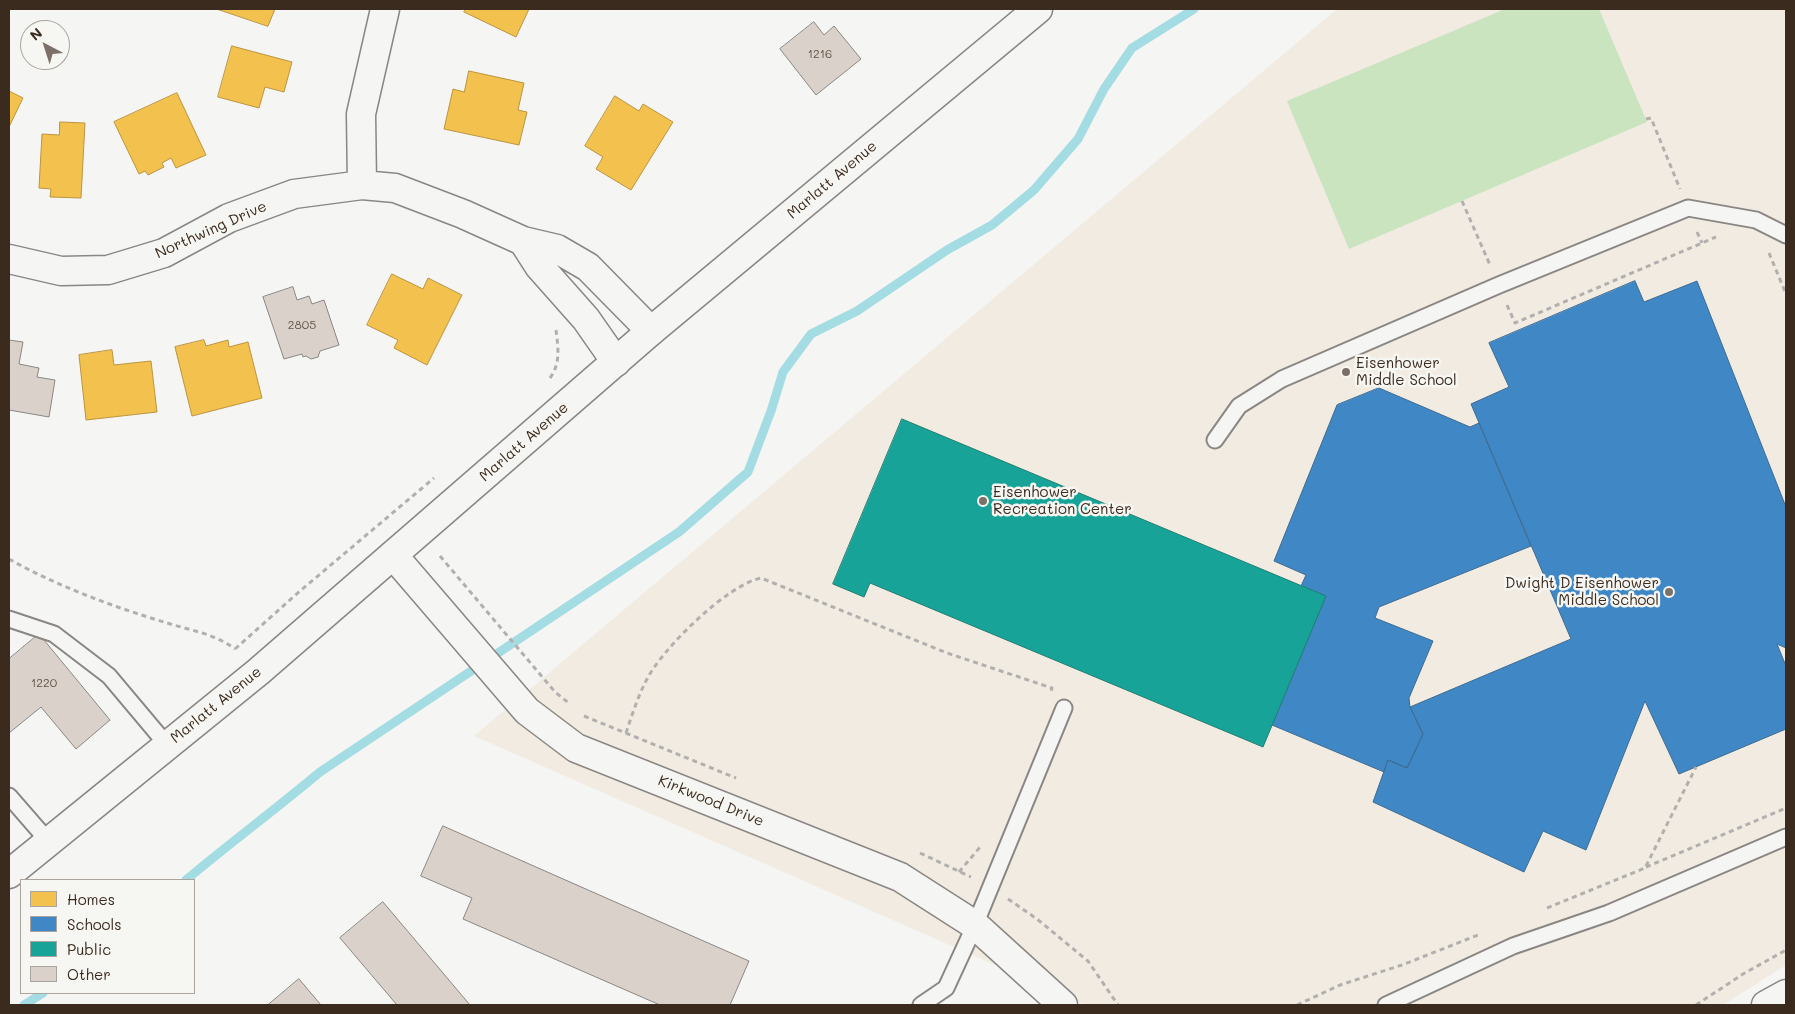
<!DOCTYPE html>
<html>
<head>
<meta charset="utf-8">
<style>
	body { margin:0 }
	#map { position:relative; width:1795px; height:1014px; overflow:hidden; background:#f5f5f3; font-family:Mali,sans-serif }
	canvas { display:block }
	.frame { position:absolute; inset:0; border:10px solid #3b2a1e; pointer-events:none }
	.legend { position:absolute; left:20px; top:879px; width:175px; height:115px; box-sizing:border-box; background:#f6f6f2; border:1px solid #aba49d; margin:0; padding:6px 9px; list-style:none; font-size:15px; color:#3b2a1e }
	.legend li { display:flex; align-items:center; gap:10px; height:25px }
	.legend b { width:25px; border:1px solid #aba49d }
	.north { position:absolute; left:20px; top:20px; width:50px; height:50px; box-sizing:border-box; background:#f6f6f2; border:1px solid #aba49d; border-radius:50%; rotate:320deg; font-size:14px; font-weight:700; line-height:20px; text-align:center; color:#3b2a1e }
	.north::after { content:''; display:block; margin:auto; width:18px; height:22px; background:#7c7169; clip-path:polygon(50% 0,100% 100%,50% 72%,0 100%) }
</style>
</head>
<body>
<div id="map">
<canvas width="1795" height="1014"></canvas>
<div class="frame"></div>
<ul class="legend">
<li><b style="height:14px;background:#f2c14e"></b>Homes</li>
<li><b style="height:14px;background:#3f88c5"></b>Schools</li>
<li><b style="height:14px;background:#17a398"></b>Public</li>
<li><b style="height:14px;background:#dad2ca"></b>Other</li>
</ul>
<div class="north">N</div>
</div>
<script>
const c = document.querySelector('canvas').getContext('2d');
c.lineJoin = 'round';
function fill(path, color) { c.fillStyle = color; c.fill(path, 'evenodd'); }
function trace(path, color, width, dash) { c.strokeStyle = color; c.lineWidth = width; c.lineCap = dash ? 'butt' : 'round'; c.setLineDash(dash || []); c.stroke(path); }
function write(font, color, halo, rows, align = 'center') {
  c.font = font + ' Mali,sans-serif'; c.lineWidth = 5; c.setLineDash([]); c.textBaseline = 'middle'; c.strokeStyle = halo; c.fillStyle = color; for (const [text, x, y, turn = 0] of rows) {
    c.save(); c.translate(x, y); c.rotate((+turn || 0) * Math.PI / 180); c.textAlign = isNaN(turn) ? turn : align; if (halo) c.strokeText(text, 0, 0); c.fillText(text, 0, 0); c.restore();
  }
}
fill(new Path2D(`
	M1337 9H1786V965L1723 1005H1086L474 736Z`), '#f2ebe2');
fill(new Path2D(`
	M1505 9H1599L1647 122 1349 249 1287 101Z`), '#cbe4c0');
const homes = new Path2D(`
	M217 9H275L268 26Z
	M466 9H529L516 37 464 12Z
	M232 46 292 62 284 92 265 87 259 108 218 97Z
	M469 71 524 83 518 110 527 112 519 145 444 129 453 89 464 92Z
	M9 91 23 98 9 127Z
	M177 93 206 155 176 168 171 158 162 163 164 167 148 175 145 171 139 174 114 122Z
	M615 96 639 111 643 104 673 122 631 190 596 169 603 157 585 146Z
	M60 122 85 123 81 198 50 197 51 189 39 188 42 134 59 135Z
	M392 274 423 289 428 278 462 295 427 365 394 348 398 340 367 325Z
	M204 340 206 346 228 340 229 347 248 342 262 398 192 416 175 347Z
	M112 350 114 365 151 361 157 412 86 420 79 355Z`);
fill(homes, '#f2c14e');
trace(homes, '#bb9440', 1);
const schools = new Path2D(`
	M1635 281 1644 302 1697 281 1786 507V648L1777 644 1786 666V729L1679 774 1645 701 1586 850 1543 831 1524 872 1373 802 1388 760 1407 768 1423 734 1410 707 1571 639 1471 404 1509 387 1489 343Z
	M1379 388 1470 427 1479 423 1531 546 1379 607 1375 618 1433 641 1409 698 1410 707 1423 734 1407 768 1388 760 1384 772 1272 725 1326 596 1301 586 1306 575 1274 561 1337 405Z`);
fill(schools, '#3f88c5');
trace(schools, '#3e6c93', 1);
const public = new Path2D(`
	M902 419 1326 596 1263 747 870 583 864 597 833 584Z`);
fill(public, '#17a398');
trace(public, '#227f73', 1);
trace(new Path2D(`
	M186 880C230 843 276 809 320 772L679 532 748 472 771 411 783 372 811 334 857 311 947 250 992 225 1034 190 1078 139 1104 89 1132 48 1194 9
	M24 1005 43 993`), '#a4dce4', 9);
const building = new Path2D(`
	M814 22 824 35 834 26 861 59 816 95 780 49Z
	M293 287 297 300 309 296 312 304 324 300 339 345 320 351 318 357 311 359 306 356 303 357 302 354 284 359 263 297Z
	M9 340 23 342 19 364 39 368 37 377 55 380 49 417 9 410Z
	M39 634 110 720 76 749 41 707 9 733V659Z
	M443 826 749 961 730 1005H660L463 919 472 898 421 876Z
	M383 902 470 1005H397L340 938Z
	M299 979 321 1005H268Z`);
fill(building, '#dad2ca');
trace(building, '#8a8683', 1);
const lane = new Path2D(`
	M1215 440 1239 406 1282 379 1499 285 1688 208 1756 220 1786 235
	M9 619 54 634 109 676 167 745
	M9 796 49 842
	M921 1005 946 988 975 925 1064 708
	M1386 1005 1513 946 1609 913 1786 837`);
const street = new Path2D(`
	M362 185 361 114 385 9
	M523 241 539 266 586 319 616 362
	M9 259 61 271 108 270 164 253 229 218 294 194 362 185 395 188 463 214 523 241 557 249 588 267 651 331
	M393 555 527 711 576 748 900 877 975 925 1063 1005
	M1766 1005 1786 994`);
const secondary = new Path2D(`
	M9 874 258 672 651 331 1038 9`);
trace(lane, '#8a8683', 19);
trace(street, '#8a8683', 31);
trace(secondary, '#8a8683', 31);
trace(new Path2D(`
	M1646 119 1651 118 1680 189
	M1462 201 1490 265
	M1697 232 1702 243
	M1769 253 1786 294
	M1507 305 1515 323 1716 237
	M550 378C561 363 558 347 556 330
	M440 556 555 692 570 704
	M9 559C57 586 111 606 164 622 188 630 214 633 235 649
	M235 649 300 591 434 478
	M584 716 736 778
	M626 733C632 715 638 696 647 679 663 648 727 585 761 578L947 653 1052 688 1051 691
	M920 853 971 877
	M1646 867 1786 808
	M959 872 981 846
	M1008 899 1037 919 1088 961 1118 1005
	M1547 908 1645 868 1696 767
	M1297 1005 1340 985 1402 965 1478 935
	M1696 1005 1743 974 1786 950`), '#b2b0ae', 3, [5, 4]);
trace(lane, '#f5f5f3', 15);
trace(street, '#f5f5f3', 28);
trace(secondary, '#f5f5f3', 28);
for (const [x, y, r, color] of [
	[1346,372,5,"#7c7169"],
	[983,501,5,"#7c7169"],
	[1669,592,5,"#7c7169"]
]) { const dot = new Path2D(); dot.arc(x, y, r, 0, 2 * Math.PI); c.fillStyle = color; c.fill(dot); trace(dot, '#f6f6f2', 2); }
write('12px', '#635449', null, [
	["1216",820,54],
	["2805",302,325],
	["1220",44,683]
]);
write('15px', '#3b2a1e', '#f6f6f2', [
	["Marlatt Avenue",832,180,-40],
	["Northwing Drive",211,230,-24],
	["Marlatt Avenue",524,442,-41],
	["Marlatt Avenue",216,705,-39],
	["Kirkwood Drive",711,801,22]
]);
write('15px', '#3b2a1e', '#f6f6f2', [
	["Eisenhower",1356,363],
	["Middle School",1356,380],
	["Eisenhower",993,492],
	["Recreation Center",993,509],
	["Dwight D Eisenhower",1659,583,"right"],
	["Middle School",1659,600,"right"]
], 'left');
</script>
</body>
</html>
